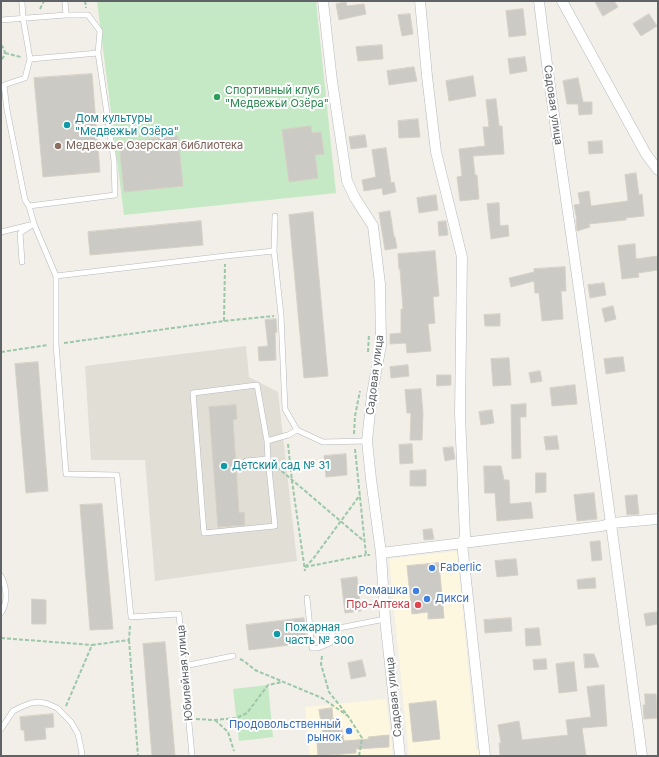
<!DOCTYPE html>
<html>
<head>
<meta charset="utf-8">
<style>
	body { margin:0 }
	#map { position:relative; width:659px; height:757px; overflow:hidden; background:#f1efe8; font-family:Inter,sans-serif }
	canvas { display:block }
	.frame { position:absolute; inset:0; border:2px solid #5f6368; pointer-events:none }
</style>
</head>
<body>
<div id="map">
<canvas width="659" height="757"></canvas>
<div class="frame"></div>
</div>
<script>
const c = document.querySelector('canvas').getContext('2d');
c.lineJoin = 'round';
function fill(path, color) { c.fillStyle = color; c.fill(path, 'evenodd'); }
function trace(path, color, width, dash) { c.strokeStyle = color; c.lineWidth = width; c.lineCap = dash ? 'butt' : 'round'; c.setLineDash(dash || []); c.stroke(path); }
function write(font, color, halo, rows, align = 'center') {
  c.font = font + ' Inter,sans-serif'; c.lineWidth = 4; c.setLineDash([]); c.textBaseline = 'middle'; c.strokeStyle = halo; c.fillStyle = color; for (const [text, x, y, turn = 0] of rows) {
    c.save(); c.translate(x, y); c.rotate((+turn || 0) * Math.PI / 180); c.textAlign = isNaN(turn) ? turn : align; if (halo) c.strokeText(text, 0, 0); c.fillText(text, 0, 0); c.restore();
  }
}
fill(new Path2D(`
	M457 551 476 750H481L482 756H409L389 559Z
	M386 699 393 756H310L305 707Z`), '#fef7e0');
fill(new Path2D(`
	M246 346 249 377 278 392 297 561 155 581 145 460H91L85 366Z`), '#e1ded6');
fill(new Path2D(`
	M97 1H316L336 193 124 215Z
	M268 685 273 737 239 741 233 689Z`), '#c5e8c5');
const building = new Path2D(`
	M595 1H614L618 7 603 16Z
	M346 2 347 6 364 4 366 14 339 20 336 4Z
	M523 9 526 35 509 37 506 11Z
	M410 14 413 34 402 36 398 15Z
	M649 14 657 26 641 36 633 24Z
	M382 45 383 59 358 61 356 47Z
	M525 57 527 71 510 74 508 59Z
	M414 67 417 81 389 85 387 71Z
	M92 74 100 172 43 177 34 78Z
	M473 76 476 96 449 101 446 81Z
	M578 78 583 102H592V114L579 115 578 104H567L563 81Z
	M496 99 499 126H502L504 154 473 156 475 175H477L479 199 460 201 457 177 462 176 459 149 485 146 483 127H489L486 100Z
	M418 119 420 137 399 138 398 121Z
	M311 126 312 133 321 132 324 154 315 155 318 178 289 182 282 130Z
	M365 135 367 147 351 149 349 137Z
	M178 136 183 186 124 192 119 143Z
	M602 141 603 153 589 154 588 142Z
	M386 148 391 183 394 182 396 192 383 195 382 188 364 191 362 180 376 177 372 150Z
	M636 173 639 195 642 194 644 216 626 218V220L589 224 590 227 577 231 576 220H577L574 205 580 204 578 193 589 191 591 206 628 201 625 175Z
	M436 195 438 210 419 213 417 198Z
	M499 203 500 226 508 225 509 236 491 239 487 204Z
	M390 211 394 237H395L397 248 385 250 379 213Z
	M313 212 328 376 304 378 289 215Z
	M201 221 203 245 90 255 88 232Z
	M446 221 448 235 439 236 438 222Z
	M635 244 636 259 658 256V270L638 273 639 277 622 279 618 246Z
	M435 251 439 296 433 297 435 323 428 324 431 351 407 353 406 343 390 344V334L401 333V309H403L400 269H399L398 254Z
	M565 267 566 291H561L563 319 542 321 539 293H535L534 281 511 287 509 278 534 272V269Z
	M604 283 606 295 590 298 588 285Z
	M613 306 616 319 605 322 602 309Z
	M500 314V326H485L484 315Z
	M276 319 277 332 275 333 276 360 259 361 258 347 268 346 265 320Z
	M623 357 625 371 606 374 604 359Z
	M509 358 511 385 493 386 491 359Z
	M38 362 48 491 26 493 15 364Z
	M408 365 409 376 391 378 390 367Z
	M540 371 542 381 531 383 529 373Z
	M437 375H451V385L437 386Z
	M575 385 577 404 552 406 550 388Z
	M421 389 423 413 422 440H410L411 413H407L405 390Z
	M526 404V417H520L521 458 512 459 511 405Z
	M236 405 237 419 233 420 239 513 244 512 245 525 218 527 209 407Z
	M492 410 494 423 481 425 479 412Z
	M557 436 559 449 546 450 544 437Z
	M412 444 413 463 400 464 399 445Z
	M453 447 455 459 445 461 443 448Z
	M346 454 347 475 326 477 324 456Z
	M484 466H501L504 480H509L510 504 531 502 533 518 497 521 495 493H485Z
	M426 470V486H410V471Z
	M536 473H546V492L536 493Z
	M594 493 597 519 577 521 574 495Z
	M637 495 639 514 627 515 625 496Z
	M102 504 113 629 90 630 80 505Z
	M432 529 434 539 424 540 423 530Z
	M600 541 602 560 592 561 590 542Z
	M516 559 518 575 497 577 495 561Z
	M439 563 444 618 428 619V612L412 614 407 566Z
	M357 577 361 611 345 613 341 579Z
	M595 578 596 588 578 589 577 580Z
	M32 599 46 600V624H32Z
	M658 612V624L646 626 644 614Z
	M304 618 307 643 249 650 246 625Z
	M511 618 512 631 485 633 484 620Z
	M539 628 541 645 526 646 525 629Z
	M165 642 175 756H152L143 644Z
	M584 654H594L599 667 585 668Z
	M546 659 547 669 534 670 533 660Z
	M362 660 366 676 351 679 348 663Z
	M574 662 577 691 559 693 556 664Z
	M604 685 607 726 582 728 586 756H500L499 743H501L498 725 519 721 522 740 568 735 566 720 591 717 587 687Z
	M645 694H656L657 718 644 719 643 705H645Z
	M436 701 440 739 413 742 409 704Z
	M332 708 333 719 340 718 344 741 369 739 368 737 389 735V747L356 749V753L318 756 317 743 324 742 319 710Z
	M53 714 54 727 45 728 46 739 25 741 24 730H21L20 717Z`);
fill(building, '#cccac5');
trace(building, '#d6d1c6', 1);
const service = new Path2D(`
	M21 1 22 2 23 18 30 59
	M65 1 66 15
	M1 20 66 15H88L100 31 98 53
	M1 232 34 224 56 276
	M274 251 281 315 285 409 297 430 323 442 367 441
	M22 262 20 233 34 224 29 206 115 195 114 161 98 53 30 59 25 78 4 85 7 110 25 200 29 206
	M267 441 257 385 193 393 204 533 275 526 268 459
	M246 461 268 459 267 441 288 435 297 430
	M1 576C7 587 8 603 1 613
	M307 598 312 648H318L330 643 334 629 385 619
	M184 666 233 656
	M1 729 13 711 21 707 31 703 40 702 48 704 57 708 71 722 78 734 82 753 81 756
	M192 756 179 614 131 617 117 475 66 474 56 344V276L225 256 274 251 275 216`);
const minor = new Path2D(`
	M323 1 332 81 347 181 355 198 373 226 380 284 381 345 372 394 367 441 371 479 381 553 385 619 400 756
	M420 1 427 76 436 152 462 257 460 414 465 537 462 543 485 756
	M539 1C551 102 567 203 581 304 602 455 622 605 642 756
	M562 1 646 154 658 170
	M381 553 602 526 612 523 658 519`);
trace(service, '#b5b8bc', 6);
trace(minor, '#b5b8bc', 11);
trace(new Path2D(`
	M85 1 86 8
	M40 9 44 1
	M1 45C6 50 6 55 1 60
	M5 53 21 57
	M224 321 225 264
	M64 343 224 321 274 316
	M1 352 48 345
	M368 352 369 334
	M354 434 355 416 360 391
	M288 444 292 481 305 571
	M355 449 366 555H370
	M277 467 365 542
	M305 567 313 559 360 495
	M305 567 366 555
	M1 638 92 645
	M129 640 138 756
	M322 656 321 664 329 692 348 716 362 738 359 756
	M240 659 244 661 255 670 322 698 348 716
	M66 706 92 645 129 640 130 626
	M196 719 214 720 236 718 247 713 268 685 282 682
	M215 720 228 732 234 751`), '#9cc7a9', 2, [4, 2]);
trace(service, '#fff', 5);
trace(minor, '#fff', 10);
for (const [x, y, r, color] of [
	[217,97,4,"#2e9e5b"],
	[67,125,4,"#0f9aa8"],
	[58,146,4,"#8d6e63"],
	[224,466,4,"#0f9aa8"],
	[432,568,4,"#3f7fe0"],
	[416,591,4,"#3f7fe0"],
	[427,599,4,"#3f7fe0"],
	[418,605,4,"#e0444e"],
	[277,634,4,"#0f9aa8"],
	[349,731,4,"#3f7fe0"]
]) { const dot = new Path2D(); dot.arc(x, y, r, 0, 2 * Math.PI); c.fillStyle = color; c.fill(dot); trace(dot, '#fff', 1.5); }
write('11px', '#27864d', '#fff', [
	["Спортивный клуб",225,91],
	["\"Медвежьи Озёра\"",225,104]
], 'left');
write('11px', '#5f6368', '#fff', [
	["Садовая улица",553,105,82],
	["Садовая улица",375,375,-83],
	["Юбилейная улица",185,673,-95],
	["Садовая улица",394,697,-96]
]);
write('11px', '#0d838f', '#fff', [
	["Дом культуры",75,119],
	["\"Медвежьи Озёра\"",75,132],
	["Детский сад № 31",232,466],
	["Пожарная",285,628],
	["часть № 300",285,641]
], 'left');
write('11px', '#785e54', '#fff', [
	["Медвежье Озерская библиотека",66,146]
], 'left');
write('11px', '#366cbe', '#fff', [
	["Faberlic",440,568],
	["Ромашка",408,591,"right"],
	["Дикси",435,599],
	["Продовольственный",341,725,"right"],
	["рынок",341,738,"right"]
], 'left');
write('11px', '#be3a42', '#fff', [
	["Про-Аптека",410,605]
], 'right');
</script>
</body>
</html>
